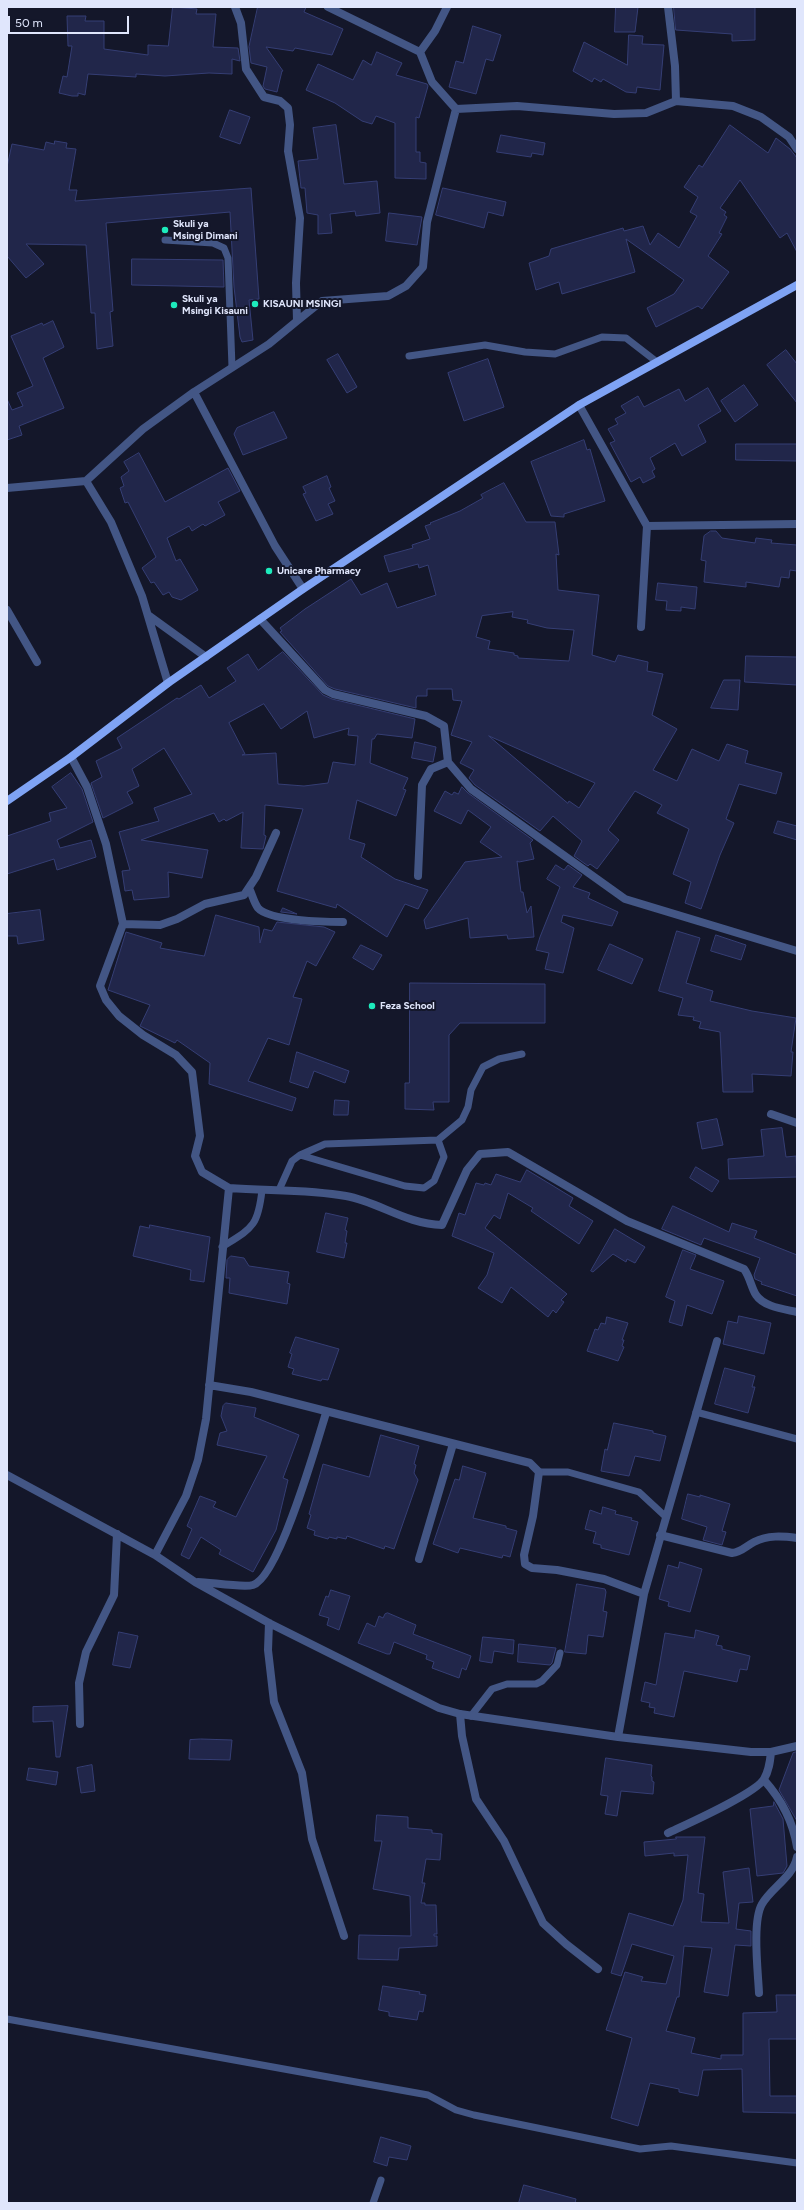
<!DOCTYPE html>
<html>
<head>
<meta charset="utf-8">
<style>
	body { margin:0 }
	#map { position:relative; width:804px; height:2210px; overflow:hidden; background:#14172a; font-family:Figtree,sans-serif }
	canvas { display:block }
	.frame { position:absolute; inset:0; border:8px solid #e0e6fc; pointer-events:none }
	.scale { position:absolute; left:8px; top:16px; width:121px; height:18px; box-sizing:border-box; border:2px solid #e0e6fc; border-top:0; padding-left:5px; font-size:12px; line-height:14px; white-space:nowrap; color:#e0e6fc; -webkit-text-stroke:3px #14172a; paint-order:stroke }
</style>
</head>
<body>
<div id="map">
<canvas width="804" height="2210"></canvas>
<div class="frame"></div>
<div class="scale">50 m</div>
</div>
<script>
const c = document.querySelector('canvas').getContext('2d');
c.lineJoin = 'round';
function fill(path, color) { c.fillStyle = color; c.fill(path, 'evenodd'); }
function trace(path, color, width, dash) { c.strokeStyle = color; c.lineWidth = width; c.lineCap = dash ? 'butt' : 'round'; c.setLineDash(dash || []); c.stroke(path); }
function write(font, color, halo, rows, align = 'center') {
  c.font = font + ' Figtree,sans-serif'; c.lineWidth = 4; c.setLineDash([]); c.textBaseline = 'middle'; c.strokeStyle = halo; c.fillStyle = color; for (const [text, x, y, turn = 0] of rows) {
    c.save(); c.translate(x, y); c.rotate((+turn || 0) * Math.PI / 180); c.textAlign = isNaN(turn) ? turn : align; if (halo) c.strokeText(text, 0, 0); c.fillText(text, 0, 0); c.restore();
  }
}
const building = new Path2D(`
	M173 7 197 9 196 14H216L213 47 238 48 240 61 232 59V74L209 73 165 76 136 74V77L88 74 85 95 78 93V96H72L59 93 63 76 67 77 72 46H68L67 16H86L85 21H104V49L148 55V45L168 46Z
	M258 7H306L304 12 343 29 332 55 295 48 293 51 266 47 283 71H282L277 92 265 89 263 86 267 67 251 63 249 47Z
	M616 7H638L635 32H615Z
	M674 7H755V40L732 41V34L676 30Z
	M473 26 501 35 493 61 486 59 476 94 449 87 456 61 463 63Z
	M629 35 643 36 642 44 664 45 660 90 637 87 636 93 626 92 603 79 601 82 594 78 592 82 573 71 584 42 627 65Z
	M377 52 402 63 396 75 427 84 428 86 419 118 416 117V152H420V162L426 163V179L395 178V123L376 116 372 124 362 121 335 103 306 90 318 64 353 80 363 60 371 65Z
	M230 110 250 117 240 144 220 137Z
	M336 125 344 184 377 181 380 213 356 216 355 211 330 214 332 233 318 234V215L307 213 305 188H301L298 161 318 159 313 128Z
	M730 125 768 153 776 138 790 149 797 158V252L787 233 780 238 740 180 720 208 726 212 724 215 727 217 719 233 722 234 708 256 729 272 702 309 698 306 656 327 647 308 674 294 684 280 626 239 635 272 562 294 559 282 536 290 529 263 549 256 551 249 623 228 624 231 643 226 650 245 658 233 679 248 697 216 690 212 698 197 684 187 699 165 702 167Z
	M501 135 545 143 543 155 532 153 531 157 497 152Z
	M55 141 67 143 66 148 76 149 69 190H77L75 201 251 188 259 299 249 300 253 340 242 342 240 337 234 287 230 212 106 223 113 311 110 312 113 346 97 349 95 313H91L86 245 26 244 44 264 26 278 7 256V167L12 144 44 150 46 142 54 144Z
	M443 188 506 202 503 216 488 212 484 228 436 215Z
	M389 213 422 217 417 245 386 241Z
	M132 259 223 260 224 287 132 285Z
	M53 321 64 347 43 358 64 408 19 426 22 435 7 440V399L12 410 23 406 17 393 33 386 11 336 42 323 43 325Z
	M786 350 797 364V403L767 365Z
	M338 354 357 387 347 393 327 360Z
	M488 359 504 407 464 421 448 373Z
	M744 385 758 405 735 422 721 401Z
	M708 388 721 411 698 425 706 442 682 456 675 443 650 458 655 469 652 471 655 477 643 483 640 477 631 482 610 443 615 441 608 429 618 424 615 419 626 413 621 406 638 396 644 407 679 389 685 401Z
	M274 412 287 438 243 455 234 434 237 428Z
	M584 440 587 450 590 449 605 501 564 514V517L551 516 531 462Z
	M736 444H797V461L736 460Z
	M139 453 165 502 228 468 240 491 218 502 225 515 205 526 203 524 192 531 189 526 167 538 176 561 180 559 198 590 181 600 172 597 169 592 163 595 154 582 151 583 142 568 156 557 128 502 125 503 120 488 124 486 121 477 129 471 124 462Z
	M327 476 331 487 329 488 335 501 328 504 333 514 316 521 303 494 306 493 303 487Z
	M504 483 526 522H555L559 555 556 554 558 590 599 595 592 655 615 662 618 655 648 662 647 671 663 674 652 715 677 729 653 770 677 781 692 749 719 761 727 744 748 751 745 763 782 773 776 794 739 784 726 819 734 823 720 855 701 909 685 903 691 882 673 874 689 829 657 813 662 805 635 791 608 830 619 840 597 869 590 864 588 866 574 856 582 841 553 816 540 831 475 785 469 778 474 770 460 763 472 742 451 735 462 701 453 700 452 689H427V696H417L416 699V708L335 689 328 686 280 632 282 631 280 628 305 609 351 579 361 595 387 583 397 608 436 595 428 565 419 568 418 564 389 572 384 556 413 548 412 545 430 539 425 526 431 524 430 523 460 511 483 498 481 495ZM513 612 512 617 528 620 527 623 547 628 574 630 569 661 518 658V656L514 655V653L488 649 490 641 476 637 482 616ZM489 736 595 783 579 808 569 801 568 803Z
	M711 531H716L722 538 755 543 756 538 772 540 771 543 797 545V571L790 570 789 578 781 577 779 587 746 582V587L704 582 706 561 701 560 704 536Z
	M658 583 697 587 695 609 681 607V611L666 610 667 601 656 600Z
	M283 652 323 695 332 699 415 719 412 738 377 734 374 739H372L370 763 408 778 403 789 406 790 396 816 357 800 349 839 365 844 361 857 395 879 428 890 418 909 405 904 387 937 337 904 336 908 277 891 303 809 265 805 264 835 266 836 263 849 241 848 243 812 226 821 224 819 219 822 214 813 141 840 208 850 202 878 168 872 169 897 134 900 132 890 125 891 122 871 130 870 119 832 159 821 154 808 192 794 164 748 132 769 139 786 127 792 133 803 103 818 91 783 102 777 96 761 122 748 117 738 177 698 179 699 201 685 209 698 236 681 227 668 248 654 258 670ZM264 704 281 729 307 711 314 738 349 728 348 735 358 736 355 765 333 762 328 783 304 786 278 784 276 753 242 755 245 754 229 723Z
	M746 656 797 657V685L745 682Z
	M724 680H740L738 710 711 708Z
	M415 742 436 747 433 762 412 758Z
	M71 773 82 789 93 822 57 840 60 848 91 840 96 857 57 870 54 859 7 874V836L51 821 49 813 67 808 52 787Z
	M462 787 468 793 533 840 530 843 534 859 519 862 517 861 521 892H523L527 913 531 906 534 937 508 939 507 935 470 938 468 918 426 929 424 920 465 862 502 857 480 842 491 827 468 810 461 824 434 811 445 791 452 795 454 792 458 794Z
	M778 821 797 826V840L774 833Z
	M556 865 564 870 568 865 582 875 573 887 590 893 588 898 618 912 612 926 563 915 561 922 574 928 563 973 545 969 549 953 536 950 540 937 560 887 547 879Z
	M283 908 297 914 281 912Z
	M40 910 44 940 18 944 17 936H7V914Z
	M216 915 259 927 260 943 264 929 272 931 277 922 324 927 335 932 316 966 307 961 293 997 302 999 289 1045 268 1038 248 1081 296 1098 292 1111 209 1084 210 1063 177 1040 175 1043 140 1026 150 1005 108 990 126 932 162 943 160 948 204 956Z
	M677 931 700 938 686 983 713 991 710 1001 752 1011 796 1018 791 1052H793L791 1076 752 1074 753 1092H723L720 1032 699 1028 701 1022 693 1020 694 1017 678 1015 683 998 659 991Z
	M716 935 746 945 741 960 711 951Z
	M610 944 643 959 632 984 598 970Z
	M361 945 382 955 373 970 353 958Z
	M410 983 545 984V1023H460L449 1035V1102H433L434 1110 405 1109V1083H409Z
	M297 1052 349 1071 345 1083 314 1071 308 1088 290 1082Z
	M335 1100 349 1101 348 1115H334Z
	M717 1119 723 1145 702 1149 697 1123Z
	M782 1128 786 1157 796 1156 797 1177 729 1179 728 1159 764 1156 761 1130Z
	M696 1167 719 1181 712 1192 690 1178Z
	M527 1170 573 1198 569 1206 593 1221 579 1244 531 1211 533 1208 508 1193 500 1219 494 1215 485 1228 567 1294 561 1300 564 1302 556 1313 553 1310 548 1317 511 1287 502 1303 478 1288 487 1275 494 1253 452 1236 459 1213 465 1215 476 1183 484 1185 485 1183 491 1185 496 1174 520 1182Z
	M673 1206 729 1232 732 1223 757 1231 754 1238 797 1255V1296L761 1284 762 1282 755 1279 754 1275 760 1258 704 1238 701 1245 662 1229Z
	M326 1213 348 1218 345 1230 347 1231 345 1243H347L344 1258 317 1252Z
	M150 1225 210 1237 204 1282 190 1280 191 1270 133 1256 140 1226 149 1228Z
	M615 1229 645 1247 635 1263 627 1259 626 1262 613 1254 593 1272 591 1271Z
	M683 1250 696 1255 690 1269 724 1281 712 1314 687 1305 682 1326 669 1322 675 1301 666 1297Z
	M231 1256 244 1258 249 1266 289 1272 287 1283 290 1284 287 1304 229 1293 230 1278H226L227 1260Z
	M739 1316 771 1323 764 1354 723 1344 728 1321 737 1323Z
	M607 1317 628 1323 622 1340H624L622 1346 624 1347 618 1361 587 1351 595 1329 598 1330 601 1323 605 1324Z
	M296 1337 339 1349 328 1380 322 1379 321 1381 292 1374 294 1369 288 1367 292 1354 290 1353Z
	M725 1368 755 1376 752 1387H755L748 1413 715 1404Z
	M226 1403 256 1408 254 1417 299 1435 283 1478 288 1480 276 1530 253 1572 219 1554 221 1550 201 1537 189 1559 181 1555 192 1529 187 1526 200 1496 216 1502 213 1507 236 1517 267 1456 217 1445 220 1433 227 1431 221 1416 223 1406Z
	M614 1423 653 1431V1433L666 1436 660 1461 635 1456 629 1476 601 1471 605 1449 607 1450Z
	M381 1435 419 1446 414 1464 416 1465 414 1473 418 1480 394 1549 385 1546 384 1549 347 1536 346 1539 337 1537V1539L329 1537 328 1539 314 1535 315 1531 307 1528 311 1515 309 1514 323 1464 369 1477Z
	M463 1466 486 1473 473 1518 506 1526V1528L517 1531 510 1557 503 1555 502 1558 460 1548 458 1553 433 1544 455 1479 459 1480Z
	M688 1494 700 1497V1495L730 1504 722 1531 726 1532 722 1545 703 1540 707 1527 682 1519Z
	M603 1507 616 1511 615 1514 632 1518 631 1520 638 1522 629 1555 601 1548V1545L593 1543 596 1532 585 1529 590 1510 601 1514Z
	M680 1562 702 1569 690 1612 668 1606 669 1602 659 1599 668 1565 678 1568Z
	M577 1584 605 1589 606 1592 603 1611 607 1612 603 1637 588 1635 586 1654 565 1652Z
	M331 1590 350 1596 339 1630 327 1625 329 1618 319 1615 326 1596 328 1597Z
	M388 1613 416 1625 413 1634 471 1656 466 1670 462 1668 459 1678 432 1668 434 1662 426 1659 427 1655 394 1642 390 1654H387L358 1643 367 1623 375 1627 379 1616 383 1618 385 1614Z
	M696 1630 719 1636 716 1645 722 1646V1649L750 1656 747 1670 740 1669 737 1682 684 1671 674 1717 654 1713 655 1708 649 1707 650 1703 641 1701 645 1682 656 1685 665 1633 694 1638Z
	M119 1632 138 1636 130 1668 113 1665Z
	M483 1637 514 1640 513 1654 494 1651 492 1663 480 1661Z
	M519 1644 556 1648 552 1663 550 1665 518 1662Z
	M68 1706 60 1757H56L53 1721 33 1722V1707Z
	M201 1739 232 1740 230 1760 189 1759 190 1740Z
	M797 1752V1821L779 1790 793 1753Z
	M606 1758 652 1765 651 1776 652 1777V1781L654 1782 653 1794 621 1791 617 1816 605 1814 608 1796 601 1795Z
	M92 1765 95 1791 81 1793 77 1768Z
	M29 1768 58 1772 56 1785 27 1780Z
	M774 1802 783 1819 787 1866 783 1873 757 1876 750 1809 773 1806Z
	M377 1815 408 1817V1828L432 1830V1833L442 1834 440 1860 426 1859 422 1883H425L421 1903H425V1905H436L437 1934H434V1936H437V1946L399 1948 398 1960 358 1959 359 1935 411 1936 410 1896 373 1889 382 1841H375Z
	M676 1837H705L698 1893 704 1894 701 1922 729 1923 723 1872 749 1868 753 1902 739 1903 736 1929 751 1931V1946L735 1945 728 1996 704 1992 712 1948 684 1946 679 1997H677L666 2031 695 2038 691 2053 721 2059V2055H743V2013L777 2012 776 1995H797V2039H769L770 2096H797V2113L743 2112 742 2069 703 2070 698 2096 679 2092V2089L650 2083 638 2126 611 2118 632 2038 606 2030 625 1972 643 1977 641 1981 666 1984 674 1956 632 1944 621 1976 611 1973 629 1913 673 1926 683 1900 688 1855 674 1856V1853L645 1856 644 1842 676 1839Z
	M383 1986 420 1992 419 1994 426 1995 423 2012 419 2011 417 2020 389 2016V2012L379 2010Z
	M381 2137 411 2146 407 2160 389 2157 387 2166 374 2162Z
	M524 2185 576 2199 575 2203H519Z`);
fill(building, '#21264a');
trace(building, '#353e74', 1);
trace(new Path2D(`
	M165 240 213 243 224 248 228 258 232 367
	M409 356 485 345 525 352 555 354 602 337 626 338 657 362
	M300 1155 405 1186 424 1188 434 1181 444 1157 438 1140
	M279 1190 292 1161 300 1155 325 1144 438 1140 462 1120 468 1107 471 1090 483 1067 499 1059 522 1054
	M222 1247C252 1228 258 1227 262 1190
	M696 1412 797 1439
	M539 1472H568L639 1492 666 1517
	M471 1716 492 1689 507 1684H536L542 1681 557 1665 560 1653
	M7 2019 428 2095 456 2110 474 2115 640 2149 671 2146 797 2163
	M373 2203 381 2180`), '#435685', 7);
trace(new Path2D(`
	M235 7 241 23 246 69 264 97 280 101 288 108 290 125 288 151 300 218 296 283 297 321 269 344 194 392 275 546 303 589
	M328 7 420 52 432 82 456 109
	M668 7 675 66 676 101
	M420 52 435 31 447 7
	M456 109 517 106 614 114 646 113 676 101 733 106 761 117 789 137 797 149
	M297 321 322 301 388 296 406 286 423 267 427 222 456 109
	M579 405 647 526 797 524
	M86 481 143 429 194 392
	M7 488 86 481 111 522 142 596 168 683
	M7 610 37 662
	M148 615 206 657
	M260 619 325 690 333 694 426 716 444 726 448 762 471 789 625 899 797 951
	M641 627 647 526
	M71 757 87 787 106 844 123 924 100 986 106 1000 119 1016 143 1035 176 1055 192 1072 200 1136 195 1156 202 1172 229 1188
	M418 876 422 785 431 769 448 762
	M249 888C252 894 254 903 258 908 269 921 326 922 343 922
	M123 924 160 925 177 919 205 904 244 895 256 877 276 833
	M771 1114 797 1123
	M209 1385 251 1392 530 1463 539 1472 533 1516 524 1555 525 1564 532 1568 557 1570 604 1579 644 1594
	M7 1475 155 1555 195 1582 269 1623 439 1708 460 1714 618 1737 751 1752H771L797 1746
	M660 1535 732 1553C742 1552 746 1546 754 1542 768 1535 782 1536 797 1538
	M155 1555 186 1496 198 1460 206 1419 229 1188C267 1191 308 1189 346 1196 379 1202 406 1224 442 1225L467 1170 480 1154 508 1152 627 1221 744 1269C750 1277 751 1287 756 1295 764 1307 784 1309 797 1312
	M419 1559 453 1444
	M198 1582C209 1582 243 1588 253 1585 279 1577 317 1442 326 1413
	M269 1623 268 1650 274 1702 302 1773 312 1839 344 1936
	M460 1714 462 1736 476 1799 504 1841 543 1923 566 1944 598 1969
	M80 1724 79 1683 86 1652 114 1595 117 1534
	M618 1737 644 1594 717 1341
	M764 1780C781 1799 793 1821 797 1847
	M668 1833C687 1824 755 1794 764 1779 769 1771 770 1762 771 1752
	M759 1993C758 1972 752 1921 762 1904 772 1887 793 1877 797 1857`), '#435685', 8);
trace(new Path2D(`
	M7 801 71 757 168 683 303 589 579 405 797 285`), '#7fa3f4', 8);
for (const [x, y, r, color] of [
	[165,230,4,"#1debbc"],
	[255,304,4,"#1debbc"],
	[174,305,4,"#1debbc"],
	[269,571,4,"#1debbc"],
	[372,1006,4,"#1debbc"]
]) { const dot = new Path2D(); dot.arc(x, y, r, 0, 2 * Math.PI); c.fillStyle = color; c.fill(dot); trace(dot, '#14172a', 1.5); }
write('bold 10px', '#e0e6fc', '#14172a', [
	["Skuli ya",173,224],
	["Msingi Dimani",173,236],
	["Skuli ya",182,299],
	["Msingi Kisauni",182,311],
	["KISAUNI MSINGI",263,304],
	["Unicare Pharmacy",277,571],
	["Feza School",380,1006]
], 'left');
</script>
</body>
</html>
